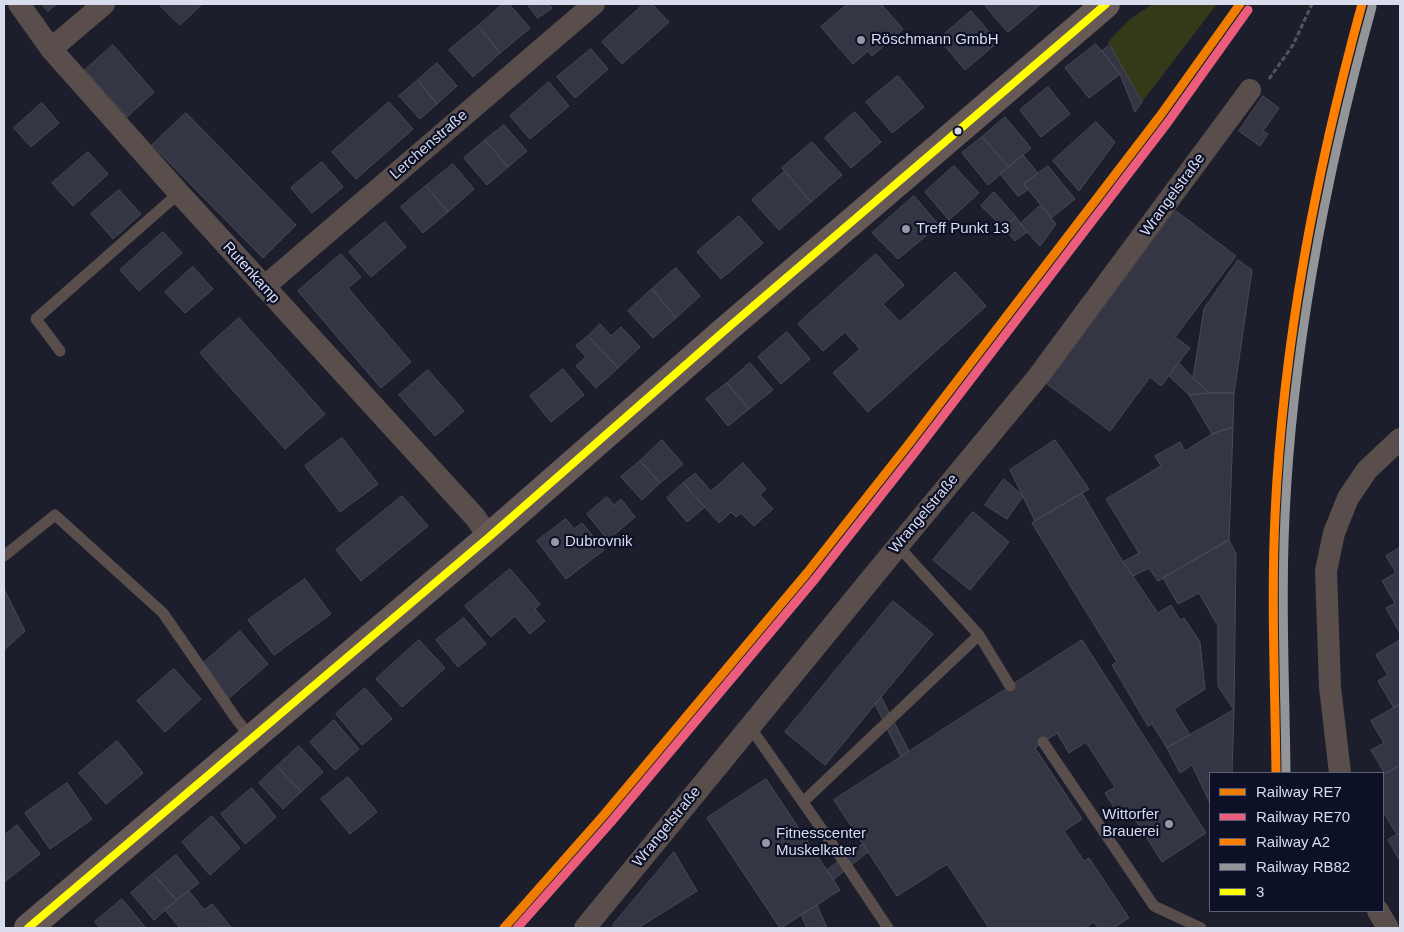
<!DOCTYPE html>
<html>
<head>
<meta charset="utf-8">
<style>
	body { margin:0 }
	#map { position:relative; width:1404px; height:932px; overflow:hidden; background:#1c1e2b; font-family:Helvetica,sans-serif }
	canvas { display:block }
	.frame { position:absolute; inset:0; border:5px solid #d8dcec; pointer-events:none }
	.legend { position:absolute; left:1209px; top:772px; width:175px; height:140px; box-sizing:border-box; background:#0d1127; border:1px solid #5e6276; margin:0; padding:6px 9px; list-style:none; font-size:15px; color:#d8dcec }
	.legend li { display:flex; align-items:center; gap:10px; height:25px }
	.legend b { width:25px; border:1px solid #5e6276 }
</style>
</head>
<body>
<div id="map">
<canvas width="1404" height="932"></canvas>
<div class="frame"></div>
<ul class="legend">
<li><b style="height:6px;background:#ef7d00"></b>Railway RE7</li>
<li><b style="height:6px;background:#ec5c7c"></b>Railway RE70</li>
<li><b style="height:6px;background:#ff8000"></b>Railway A2</li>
<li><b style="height:6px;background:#939598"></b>Railway RB82</li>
<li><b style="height:6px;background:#ff0"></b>3</li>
</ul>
</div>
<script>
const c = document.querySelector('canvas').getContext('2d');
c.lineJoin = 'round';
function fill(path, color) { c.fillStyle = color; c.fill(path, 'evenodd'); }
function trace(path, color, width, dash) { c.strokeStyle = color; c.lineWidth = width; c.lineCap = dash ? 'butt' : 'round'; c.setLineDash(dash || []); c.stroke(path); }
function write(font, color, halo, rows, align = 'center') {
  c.font = font + ' Helvetica,sans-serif'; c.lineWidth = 4.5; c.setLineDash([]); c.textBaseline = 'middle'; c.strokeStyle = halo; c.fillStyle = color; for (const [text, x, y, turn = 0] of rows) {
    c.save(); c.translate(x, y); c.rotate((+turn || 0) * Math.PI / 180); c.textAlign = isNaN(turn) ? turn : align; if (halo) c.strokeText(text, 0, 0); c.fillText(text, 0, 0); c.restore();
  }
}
fill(new Path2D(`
	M1153 4H1217L1142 102 1108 42 1130 19Z`), '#34391a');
const building = new Path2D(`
	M42 4H57L48 11Z
	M159 4H202L180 25Z
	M503 4H509L530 28 500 53 478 26Z
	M527 4H548L552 8 538 18Z
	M644 4H652L669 22 622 64 602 42Z
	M848 4H881L903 29 872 56 868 51 853 64 821 27Z
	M984 4H1041L1008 32Z
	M971 11 998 42 965 70 939 39Z
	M478 26 500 53 473 77 449 50Z
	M1096 44 1120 74 1089 98 1065 68Z
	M113 45 154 92 127 117 85 70Z
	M1110 45 1142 102 1135 112 1120 74 1102 51Z
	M591 49 608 69 575 98 557 77Z
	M437 63 457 86 437 104 418 80Z
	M898 76 924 107 892 133 866 102Z
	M418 80 437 104 420 119 399 96Z
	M549 82 569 106 530 139 510 116Z
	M1048 87 1070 114 1041 137 1020 110Z
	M1263 96 1279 108 1263 131 1268 134 1260 146 1239 131Z
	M389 102 413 129 356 179 332 152Z
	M42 103 59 123 31 147 14 128Z
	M855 112 881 142 851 168 825 138Z
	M186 113 296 225 263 258 152 145Z
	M1005 117 1031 148 1009 167 982 137Z
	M1096 122 1115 142 1079 191 1053 161Z
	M504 125 527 151 508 167 485 140Z
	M982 137 1009 167 988 185 962 153Z
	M485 140 508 167 487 185 464 158Z
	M812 142 842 175 811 202 782 168Z
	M88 152 108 174 73 206 52 183Z
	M1023 155 1038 173 1024 184 1028 190 1018 196 1000 174Z
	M322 162 343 187 312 213 291 188Z
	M453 164 474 189 448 212 426 186Z
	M954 166 979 193 949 220 925 192Z
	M1048 166 1075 199 1051 218 1024 184Z
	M785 171 811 202 779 230 752 200Z
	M426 186 448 212 423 233 401 207Z
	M119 190 141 214 113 239 91 214Z
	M994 192 1016 217 1004 228 981 206Z
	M914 196 939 225 898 259 872 233Z
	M1041 205 1056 224 1040 246 1020 224Z
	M1176 211 1236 256 1175 337 1190 348 1161 386 1150 377 1110 431 1047 384Z
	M739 216 763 243 721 279 697 252Z
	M1016 217 1027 232 1015 241 1004 228Z
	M385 222 406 247 371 277 349 252Z
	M163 232 182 253 139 291 120 270Z
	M341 254 361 277 348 288 411 362 381 388 298 291Z
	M876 254 904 285 883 304 900 322 955 272 986 306 868 412 833 373 860 349 845 332 823 351 798 324Z
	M1238 260 1252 270 1234 393H1210L1193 378 1204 309Z
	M193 267 213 289 185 313 165 292Z
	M676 268 700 296 676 318 652 289Z
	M652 289 676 318 653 338 628 311Z
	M239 318 325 414 285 449 200 353Z
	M600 324 611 336 621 327 640 347 618 368 588 336Z
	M787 332 810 359 781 384 758 357Z
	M588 336 618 368 596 388 576 366 586 357 576 346Z
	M750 363 773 390 749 409 727 383Z
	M1179 363 1193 378 1210 393 1189 395 1169 376Z
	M563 369 584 395 551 422 530 396Z
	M428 370 464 411 435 436 399 395Z
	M727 383 749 409 728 426 706 399Z
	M1210 393H1234L1233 427 1212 434 1189 395Z
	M1233 427 1229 540 1158 581 1149 568 1133 576 1123 562 1139 553 1106 499 1161 466 1155 456 1180 442 1185 451 1212 434Z
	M342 438 378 484 340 512 305 466Z
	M662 440 683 464 660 483 640 461Z
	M1055 440 1089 489 1035 521 1010 470Z
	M640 461 660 483 642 500 621 477Z
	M743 463 766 489 760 495 773 509 754 526 741 513 736 517 731 512 719 523 683 483 695 473 711 491Z
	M1004 479 1023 496 1007 519 985 505Z
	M683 483 705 507 687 522 667 498Z
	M1082 493 1123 562 1158 613 1171 605 1180 620 1184 618 1200 642 1205 689 1174 709 1190 735 1167 748 1152 724 1148 726 1112 665 1117 662 1032 523Z
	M402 496 428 526 361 581 336 550Z
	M607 497 614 505 621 499 635 517 608 540 587 514Z
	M973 512 1009 542 970 590 933 560Z
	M566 519 574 529 582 523 604 550 566 579 537 541Z
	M1229 540 1236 554 1234 710 1218 686V626L1199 593 1178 604 1163 578Z
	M1400 548V633L1386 608 1395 603 1382 581 1396 573 1386 556Z
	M510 569 540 604 535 609 545 621 530 634 515 616 491 637 465 606Z
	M305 579 331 614 274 655 248 620Z
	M4 589 25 631 4 650Z
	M893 601 933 634 825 765 785 732Z
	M464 618 486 644 458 667 436 640Z
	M240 631 268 664 228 699 200 666Z
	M419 640 445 668 402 707 376 679Z
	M1082 640 1206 833 1162 862 1130 811 1120 817 1105 793 1115 787 1086 742 1069 753 1057 733 1035 748 1082 819 1064 831 1084 861 1089 858 1129 918 1113 928H1098L1094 922 1084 928H989L947 864 897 896 834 800Z
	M1400 640V704L1394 708 1378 681 1388 675 1376 655Z
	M174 669 201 699 165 732 137 701Z
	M365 688 392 719 362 745 336 714Z
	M881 697 909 751 901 757 875 704Z
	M1400 704V765L1385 774 1371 750 1384 743 1371 721Z
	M1234 710 1232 773H1210V803L1192 765 1180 773 1167 748Z
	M334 720 359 749 335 770 310 742Z
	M117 741 143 773 106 804 79 773Z
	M299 746 323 772 301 792 277 766Z
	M1400 765V833L1397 835 1383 811V775Z
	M277 766 301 792 283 809 259 783Z
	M348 777 377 812 350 834 321 799Z
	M766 779 840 890 781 928H780L707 818Z
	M67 783 92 819 50 849 25 813Z
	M252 788 276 817 245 844 221 814Z
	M212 816 240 848 210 875 182 842Z
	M17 825 40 854 4 882V836Z
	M1400 833V861L1388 840Z
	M863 844 868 852 833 880 827 870Z
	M674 852 697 891 638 928H615L613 925Z
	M176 855 199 883 177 900 153 874Z
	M153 874 177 900 154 920 131 893Z
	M189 891 204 910 212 904 231 927 180 928 165 910Z
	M122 899 146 928H100L95 922Z
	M817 905 827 928H807L801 915Z`);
fill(building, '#343644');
trace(building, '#484b56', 1);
trace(new Path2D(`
	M1269 79 1293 45 1312 4`), '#5a5355', 3, [5, 2.5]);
trace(new Path2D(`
	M60 351 36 319 179 193
	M898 546 979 635 1010 686
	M4 556 55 515 163 613 237 720 251 738
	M750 727 828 838 888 928
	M1043 742 1154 906 1201 928
	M803 802 979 635`), '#594e4b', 11);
trace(new Path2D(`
	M19 4 51 49 179 193 475 517 489 537
	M51 49 104 4
	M264 287 594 4
	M1340 773 1330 687 1326 571 1334 533 1348 498 1367 470 1400 439
	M1378 911 1388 928
	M585 928 898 546 1037 378 1250 90`), '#594e4b', 22);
trace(new Path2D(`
	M28 928 489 537 723 332 1106 4`), '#675956', 28);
trace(new Path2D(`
	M28 928 489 537 723 332 1106 4`), '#ff0', 8);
trace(new Path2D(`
	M504 928 603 816 807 573 908 445 1160 116 1240 4`), '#ef7d00', 9);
trace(new Path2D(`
	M517 928 611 822 815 579 916 451 1168 122 1248 10`), '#ec5c7c', 9);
trace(new Path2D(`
	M1276 773C1275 687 1271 601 1275 515 1283 341 1316 172 1362 4`), '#ff8000', 9);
trace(new Path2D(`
	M1286 773C1285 687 1281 601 1285 516 1293 343 1326 174 1372 7`), '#939598', 9);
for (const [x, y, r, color] of [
	[861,40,5,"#969aa8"],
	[958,131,4.5,"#d8dcec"],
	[906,229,5,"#969aa8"],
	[555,542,5,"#969aa8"],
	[1169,824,5,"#969aa8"],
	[766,843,5,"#969aa8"]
]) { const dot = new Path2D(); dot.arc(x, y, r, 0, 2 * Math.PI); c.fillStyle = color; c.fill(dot); trace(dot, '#0d1127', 2); }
write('15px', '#d8dcec', '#0d1127', [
	["Röschmann GmbH",871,40],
	["Treff Punkt 13",916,229],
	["Dubrovnik",565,542],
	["Wittorfer",1159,815,"right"],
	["Brauerei",1159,832,"right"],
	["Fitnesscenter",776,834],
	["Muskelkater",776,851]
], 'left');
write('15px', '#d8dcec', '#0d1127', [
	["Lerchenstraße",429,145,-41],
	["Wrangelstraße",1173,195,-54],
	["Rutenkamp",251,273,48],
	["Wrangelstraße",924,514,-50],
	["Wrangelstraße",667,827,-51]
]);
</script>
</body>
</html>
